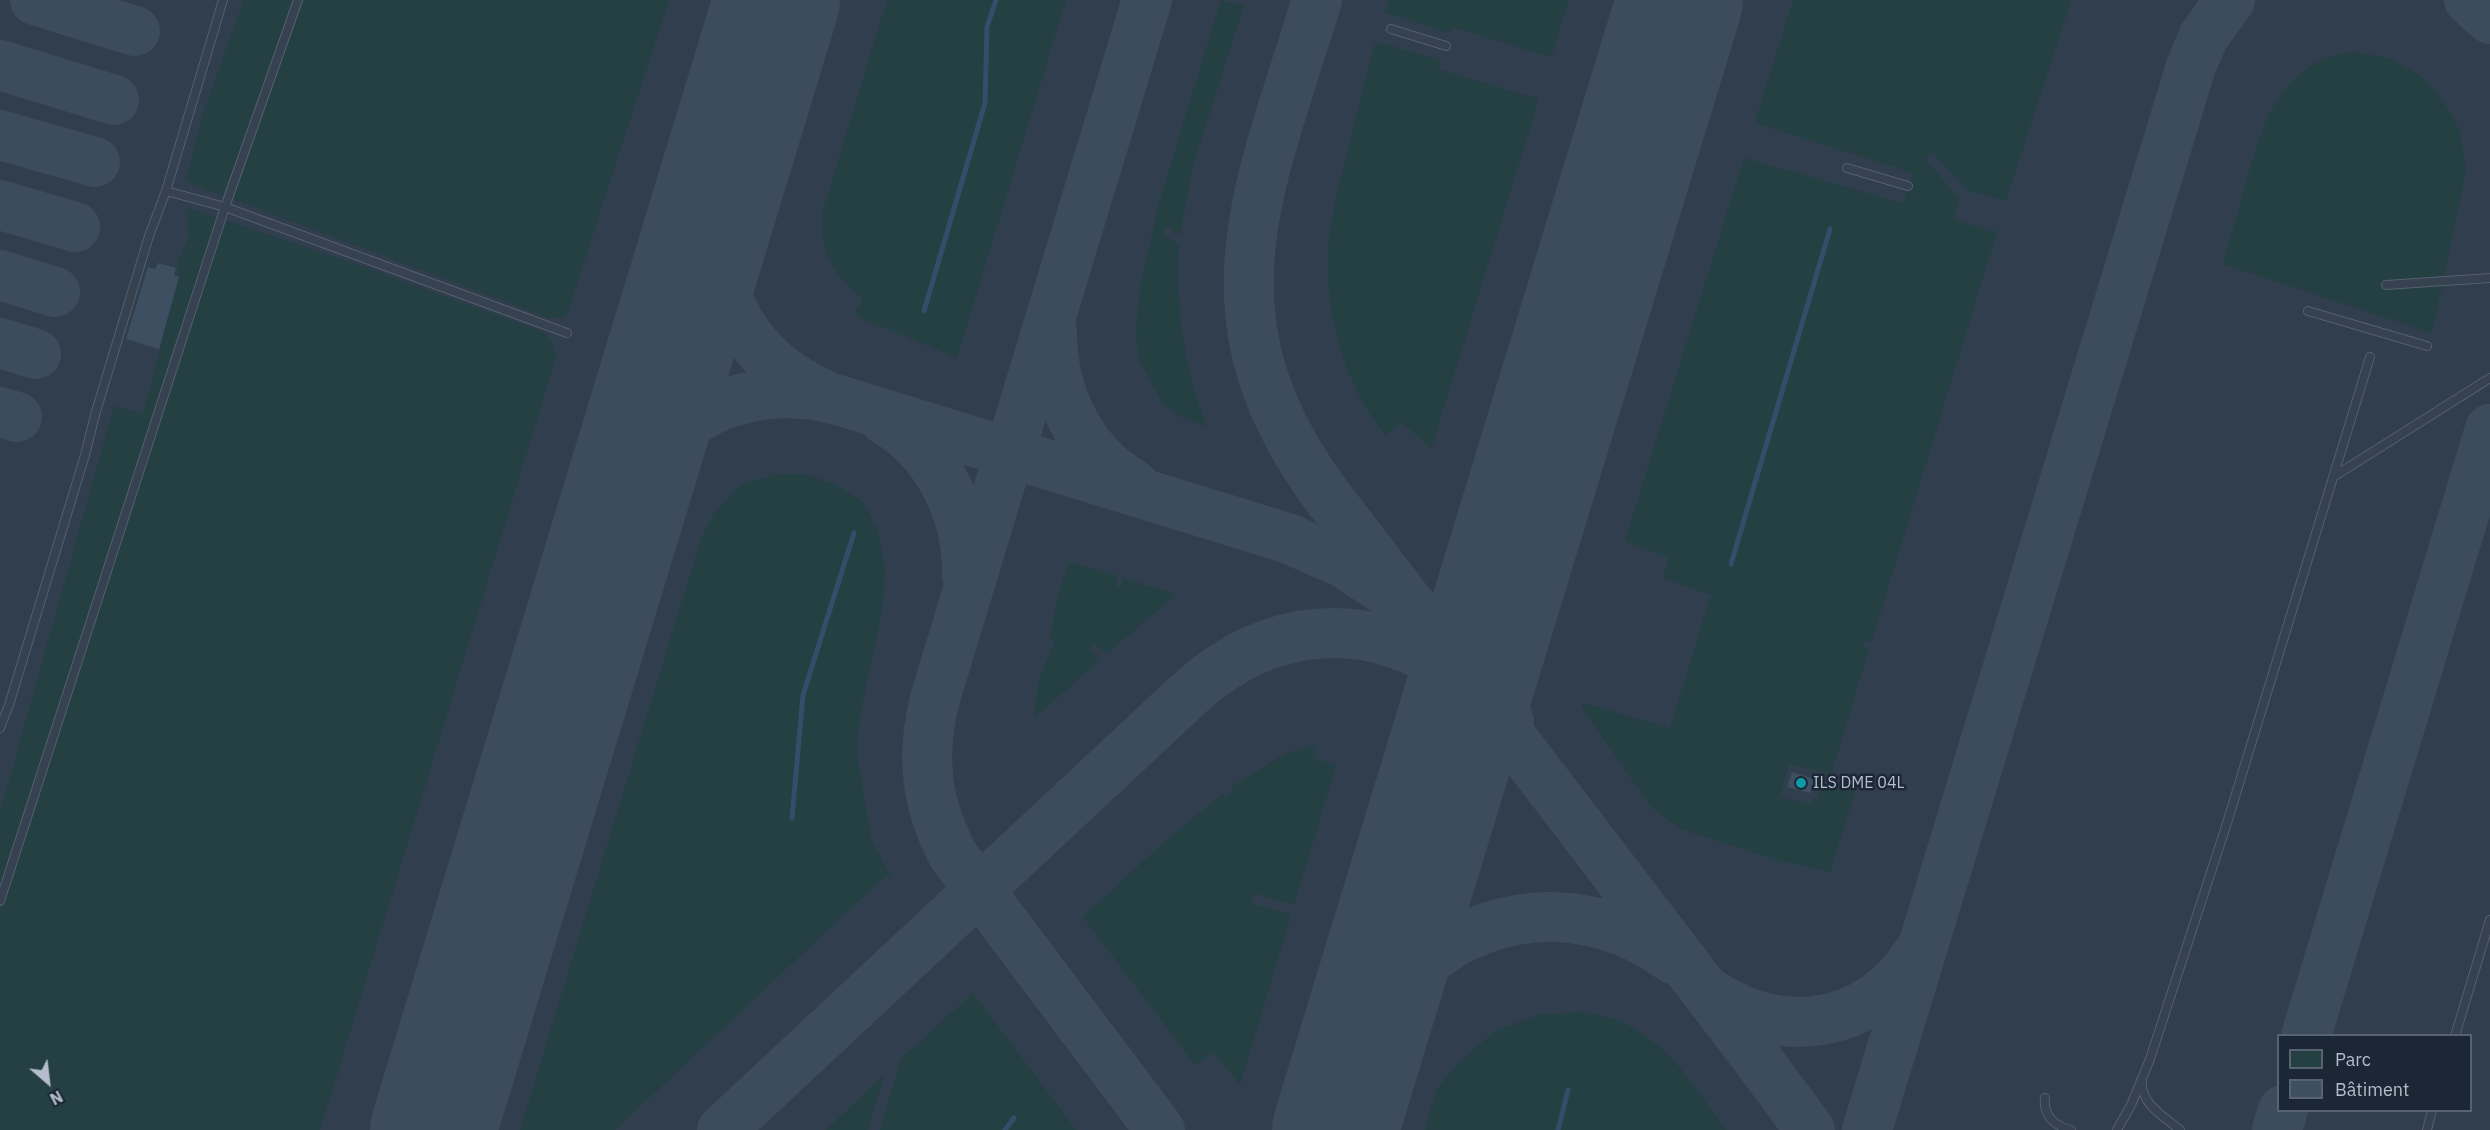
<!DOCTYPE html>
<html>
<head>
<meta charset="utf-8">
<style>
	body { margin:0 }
	#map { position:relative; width:2490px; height:1130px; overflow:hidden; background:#223141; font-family:"IBM Plex Sans",sans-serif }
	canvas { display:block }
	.legend { position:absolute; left:2277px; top:1034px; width:195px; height:78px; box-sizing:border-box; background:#1c2736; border:2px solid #586372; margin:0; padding:8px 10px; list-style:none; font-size:18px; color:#b3bdcb }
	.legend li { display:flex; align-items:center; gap:12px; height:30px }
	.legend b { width:30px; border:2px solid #586372 }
	.north { position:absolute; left:18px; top:1052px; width:60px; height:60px; -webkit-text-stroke:4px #1c2736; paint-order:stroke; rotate:152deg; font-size:16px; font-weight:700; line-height:24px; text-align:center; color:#b3bdcb }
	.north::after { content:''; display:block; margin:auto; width:21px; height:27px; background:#b3bdcb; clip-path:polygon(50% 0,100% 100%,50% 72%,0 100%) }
</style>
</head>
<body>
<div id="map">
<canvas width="2490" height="1130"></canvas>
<ul class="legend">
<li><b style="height:16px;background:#244042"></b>Parc</li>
<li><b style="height:16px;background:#3e4f61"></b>Bâtiment</li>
</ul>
<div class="north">N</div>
</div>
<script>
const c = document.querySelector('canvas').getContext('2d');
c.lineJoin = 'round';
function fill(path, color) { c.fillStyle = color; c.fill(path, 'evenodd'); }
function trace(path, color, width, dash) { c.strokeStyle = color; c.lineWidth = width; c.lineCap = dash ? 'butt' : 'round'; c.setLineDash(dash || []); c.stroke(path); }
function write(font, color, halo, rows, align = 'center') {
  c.font = font + ' "IBM Plex Sans",sans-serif'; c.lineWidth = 5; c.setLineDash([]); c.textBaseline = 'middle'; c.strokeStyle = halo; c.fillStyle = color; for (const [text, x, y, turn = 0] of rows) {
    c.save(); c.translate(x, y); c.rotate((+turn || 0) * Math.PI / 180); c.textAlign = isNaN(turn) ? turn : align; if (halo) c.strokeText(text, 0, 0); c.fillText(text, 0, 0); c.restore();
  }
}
fill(new Path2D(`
	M0 0H2490V1130H0ZM2278 1036H2470V1110H2278Z`), '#303e4e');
fill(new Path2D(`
	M244 0H669L566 317 549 318 213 192 186 180 203 113Z
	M887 0H1066L957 358 859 317 855 312 863 299C834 274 819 253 822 214Z
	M1221 0 1244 6 1194 161 1180 235 1167 226 1162 233 1179 245C1176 312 1183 361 1206 424L1204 426 1177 415 1162 402 1139 360 1136 332 1140 288 1159 203Z
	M1389 0H1569L1551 57 1452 27 1449 33 1385 12Z
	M1793 0H2071L2006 201 1968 191 1932 153 1925 158 1959 199 1953 220 1997 232 1871 643 1864 641 1862 646 1869 649 1831 775 1789 764 1780 797 1808 804 1818 798 1821 786 1829 783 1855 791 1830 872 1777 860 1681 829 1651 807 1581 706 1583 703 1670 728 1711 595 1663 578 1669 558 1625 541 1744 158 1903 203 1913 173 1755 123Z
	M1375 44H1385L1441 61 1438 69 1539 99 1431 449 1402 422 1386 436C1342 380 1323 311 1329 240 1332 211 1340 183 1347 155 1356 118 1365 81 1375 44Z
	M2353 52 2390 58 2424 79 2441 98 2453 117 2460 133 2466 171 2432 333 2223 264C2231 236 2239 208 2247 180 2264 118 2281 63 2353 52Z
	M192 209 367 268 543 332 553 342 556 357 320 1130H0V813L114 406 143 414 179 277 177 263 189 237 187 210Z
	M775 474H805L837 485 864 503 878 531 885 569 882 612 860 714 857 753 871 838 890 875 881 880 615 1130H520L701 539 715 512 739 486Z
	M1069 562 1117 576 1116 587H1122V578L1175 594C1154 615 1130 633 1108 653L1093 644 1089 651 1101 659 1034 718 1039 678 1055 642 1050 639 1057 600Z
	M1316 745 1314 758 1336 766 1294 905 1254 893 1251 903 1291 915 1240 1085 1214 1052 1195 1065 1083 917 1164 842 1223 794 1225 796 1233 792 1231 787 1287 753Z
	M973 993 1076 1130H880L901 1059Z
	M1583 1012C1596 1015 1612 1017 1624 1023 1673 1048 1694 1087 1726 1130H1425L1437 1089 1458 1063 1495 1031 1538 1015Z
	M884 1075 868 1130H826Z`), '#244042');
trace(new Path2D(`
	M924 311 985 103 987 27 996 0
	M1731 564 1830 229
	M792 818 803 695 854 533
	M1005 1130 1014 1118
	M1558 1130 1568 1090`), '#344d6a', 5);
trace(new Path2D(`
	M35 0 135 31
	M1147 0 934 702C921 759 926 803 953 855L1160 1130
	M1317 0C1260 187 1194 314 1324 492L1756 1057 1810 1130
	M2469 0 2490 19
	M0 65 114 100
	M0 135 95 162
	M730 153C725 178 716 204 716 229 715 306 755 365 825 395
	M0 205 75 227
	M0 275 55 292
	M1052 332C1052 392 1079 453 1133 484
	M0 343 36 354
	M0 412 17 417
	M885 420C939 452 968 514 967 575
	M611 547C621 519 629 490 646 466 691 402 765 381 838 400L1287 538 1342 562 1386 591
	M1509 722C1481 649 1502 591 1522 520
	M1711 994C1784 1042 1870 1028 1918 953
	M2306 1036 2490 429
	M1350 1081C1360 1057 1368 1033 1382 1011 1449 910 1575 887 1673 959
	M722 1130 1191 692C1270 621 1367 613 1455 674
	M1867 1130 2191 66 2204 36 2230 0
	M2277 1130 2283 1110`), '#3d4c5c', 50);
trace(new Path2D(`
	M433 1130 777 0
	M1335 1130 1680 0`), '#3d4c5c', 126);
fill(new Path2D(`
	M158 263 176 268 174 275 179 277 159 349 126 339 148 267 155 269Z
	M1792 772 1815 779 1810 793 1787 787Z`), '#3e4f61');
const service = new Path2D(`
	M1391 29 1446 46
	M1847 168 1908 186
	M166 191 225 207 567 333
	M2386 285 2490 278
	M2308 311 2427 346
	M2333 477 2490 378
	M0 728 9 705 85 455 95 415 149 236 166 191 223 0
	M0 901 225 207 298 0
	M2455 1036 2490 920
	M2142 1081C2140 1104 2165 1117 2180 1130
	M2045 1098C2043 1116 2055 1126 2071 1130
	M2117 1130 2131 1105 2150 1059 2227 823 2370 357
	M2427 1130 2432 1110`);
trace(service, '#55606e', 10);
trace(service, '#374251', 8);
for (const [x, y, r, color] of [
	[1801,783,6,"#0f9aa8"]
]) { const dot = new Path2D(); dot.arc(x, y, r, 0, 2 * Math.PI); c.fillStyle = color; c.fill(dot); trace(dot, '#1c2736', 2); }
write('16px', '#b3bdcb', '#1c2736', [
	["ILS DME 04L",1813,783]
], 'left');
</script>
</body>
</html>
